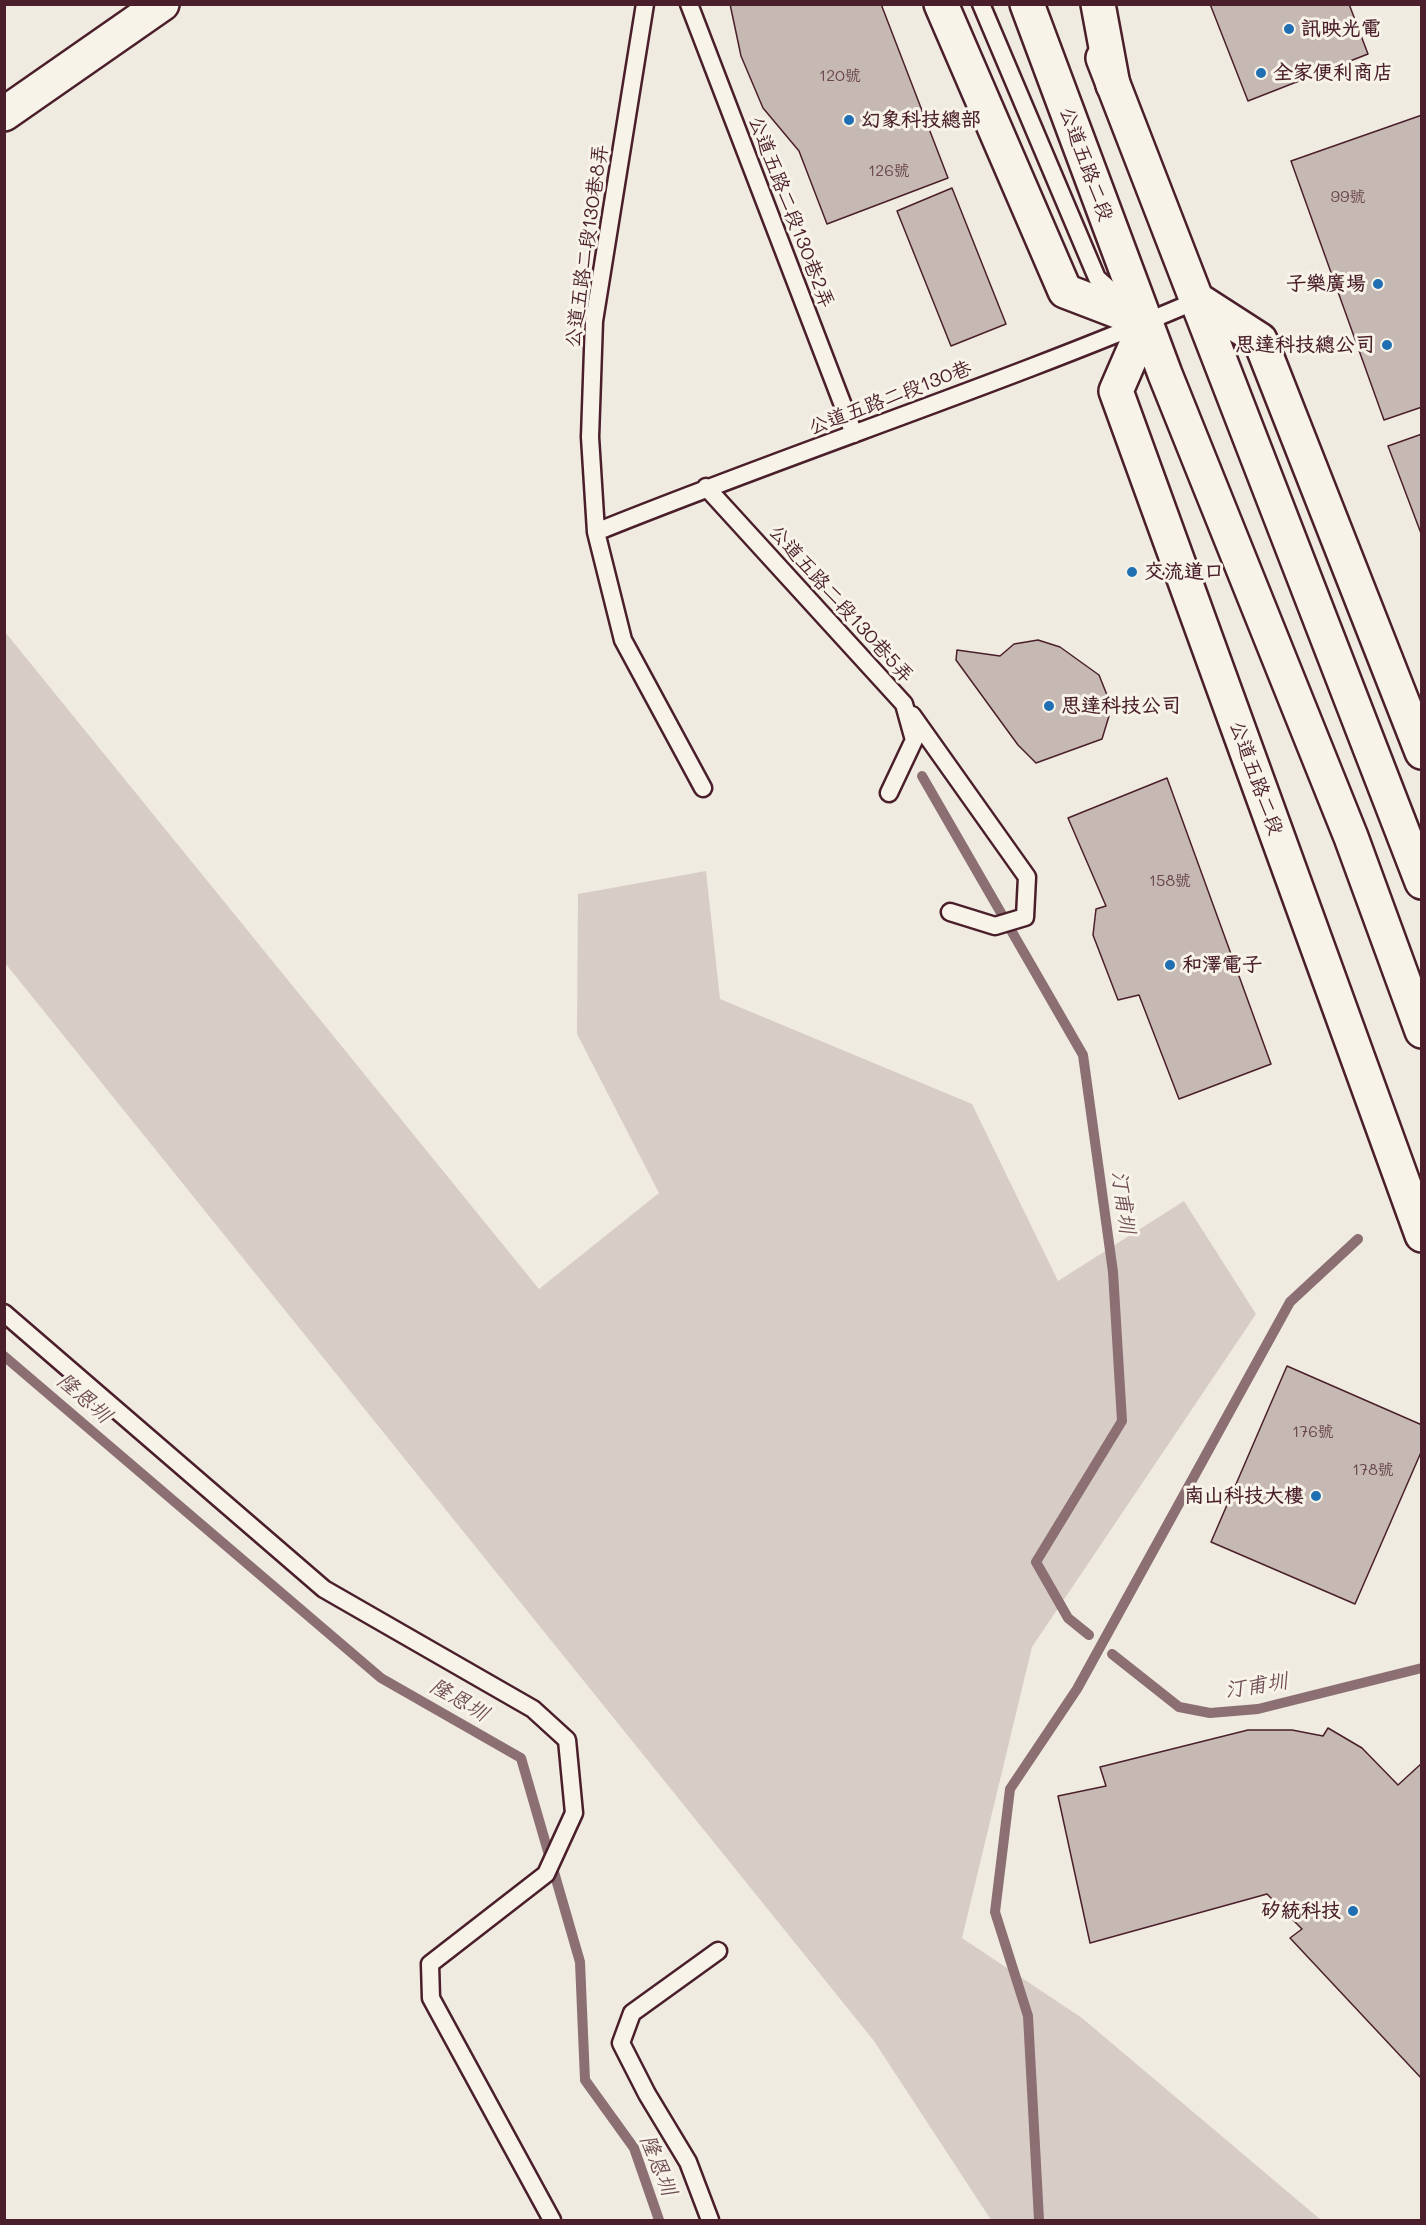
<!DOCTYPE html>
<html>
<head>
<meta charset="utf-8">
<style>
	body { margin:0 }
	#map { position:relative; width:1426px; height:2225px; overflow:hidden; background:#f0ebe0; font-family:Mali,sans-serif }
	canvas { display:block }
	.frame { position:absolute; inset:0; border:6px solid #4a1f2b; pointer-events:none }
</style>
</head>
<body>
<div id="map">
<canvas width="1426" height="2225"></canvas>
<div class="frame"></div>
</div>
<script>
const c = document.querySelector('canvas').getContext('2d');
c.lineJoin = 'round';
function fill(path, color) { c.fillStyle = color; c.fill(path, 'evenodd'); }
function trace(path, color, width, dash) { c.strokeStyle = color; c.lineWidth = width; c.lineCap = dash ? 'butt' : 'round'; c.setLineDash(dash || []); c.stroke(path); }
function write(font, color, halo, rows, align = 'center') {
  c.font = font + ' Mali,"LXGW WenKai TC",sans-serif'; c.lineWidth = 6; c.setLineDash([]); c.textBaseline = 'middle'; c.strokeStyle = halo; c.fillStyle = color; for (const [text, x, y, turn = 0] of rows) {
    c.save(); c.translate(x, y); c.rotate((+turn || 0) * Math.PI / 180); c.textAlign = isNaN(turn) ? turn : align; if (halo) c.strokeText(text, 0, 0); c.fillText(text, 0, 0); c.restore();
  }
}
fill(new Path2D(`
	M5 632 539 1289 659 1193 577 1034 578 894 706 871 720 999 972 1104 1058 1281 1184 1201 1256 1314 1032 1647 962 1938 1082 2018 1321 2220H991L874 2041 5 963Z`), '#d8cdc6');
trace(new Path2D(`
	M922 776 1083 1055 1113 1272 1122 1421 1036 1562 1068 1618 1089 1635
	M4 1356 381 1678 521 1758 580 1962 585 2080 634 2148 659 2220
	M1112 1654 1179 1707 1210 1713 1258 1709 1422 1668
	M1039 2220 1028 2016 995 1912 1010 1789 1077 1689 1290 1302 1358 1239`), '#8b6f72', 10);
const building = new Path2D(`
	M730 4H881L948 178 827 224 799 151 763 108 741 56Z
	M1210 4H1349L1368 54 1248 101Z
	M1422 115V407L1384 420 1291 161Z
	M952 188 1006 324 951 346 897 211Z
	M1422 434V536L1388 446Z
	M1038 640 1060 647 1099 675 1107 695 1109 716 1102 739 1036 763 1018 745 956 660 957 650 1000 656 1014 644Z
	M1167 778 1271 1064 1179 1099 1139 995 1118 1000 1093 935 1096 909 1106 906 1068 818Z
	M1287 1366 1422 1425V1450L1355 1604 1211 1542Z
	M1328 1728 1362 1748 1398 1785 1422 1763V2079L1290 1938 1302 1929 1267 1894 1090 1943 1058 1796 1106 1786 1100 1767 1248 1730H1292L1323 1736Z`);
fill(building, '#c6b8b3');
trace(building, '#4a1f2b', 1.5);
const lane = new Path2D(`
	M645 4 594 321 590 437 596 532 623 640 703 788
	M689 4 854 434
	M981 4 1097 278 1128 306
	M706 487 904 704 914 740 889 793
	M596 532C796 451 1000 385 1198 300
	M912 715 1027 877 1025 917 995 926 950 912
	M4 1313 324 1589 533 1709 567 1740 574 1813 546 1874 430 1964 431 1998 552 2220
	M710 2220 688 2162 647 2094 621 2043 632 2013 718 1951`);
const secondary = new Path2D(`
	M1027 4 1165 374 1351 837 1422 1031
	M1103 58 1422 882
	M1198 300 1260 340 1422 752
	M1146 322 1116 391 1422 1235`);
const highway = new Path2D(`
	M941 4 1065 291 1146 322
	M1098 4 1113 85
	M4 114 162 4`);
trace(lane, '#4a1f2b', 21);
trace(secondary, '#4a1f2b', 38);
trace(highway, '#4a1f2b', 38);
trace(lane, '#f7f3e8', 16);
trace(secondary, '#f7f3e8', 33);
trace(highway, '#f7f3e8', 33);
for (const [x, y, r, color] of [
	[1289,29,6,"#1f6fb2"],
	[1261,73,6,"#1f6fb2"],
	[849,120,6,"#1f6fb2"],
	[1378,284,6,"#1f6fb2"],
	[1387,345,6,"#1f6fb2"],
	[1132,572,6,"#1f6fb2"],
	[1049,706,6,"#1f6fb2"],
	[1170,965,6,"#1f6fb2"],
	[1316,1496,6,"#1f6fb2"],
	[1353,1911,6,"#1f6fb2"]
]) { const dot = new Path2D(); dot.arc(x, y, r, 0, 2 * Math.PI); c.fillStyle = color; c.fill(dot); trace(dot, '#f7f3e8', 2); }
write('16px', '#69454d', null, [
	["120號",840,76],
	["126號",889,171],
	["99號",1348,197],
	["158號",1170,881],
	["176號",1313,1432],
	["178號",1373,1470]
]);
write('bold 20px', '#4a1f2b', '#f7f3e8', [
	["訊映光電",1301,29],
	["全家便利商店",1273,73],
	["幻象科技總部",861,120],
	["子樂廣場",1366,284,"right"],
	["思達科技總公司",1375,345,"right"],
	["交流道口",1144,572],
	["思達科技公司",1061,706],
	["和澤電子",1182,965],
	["南山科技大樓",1304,1496,"right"],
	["矽統科技",1341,1911,"right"]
], 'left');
write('20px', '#4a1f2b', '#f7f3e8', [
	["公道五路二段",1086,164,70],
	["公道五路二段130巷2弄",791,212,69],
	["公道五路二段130巷8弄",587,246,-82],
	["公道五路二段130巷",890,398,-21],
	["公道五路二段130巷5弄",841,604,48],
	["公道五路二段",1256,778,70]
]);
write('italic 21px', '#704e55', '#f7f3e8', [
	["汀甫圳",1123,1202,82],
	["隆恩圳",84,1398,41],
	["汀甫圳",1256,1686,-9],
	["隆恩圳",459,1700,30],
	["隆恩圳",658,2165,68]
]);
</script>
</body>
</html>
